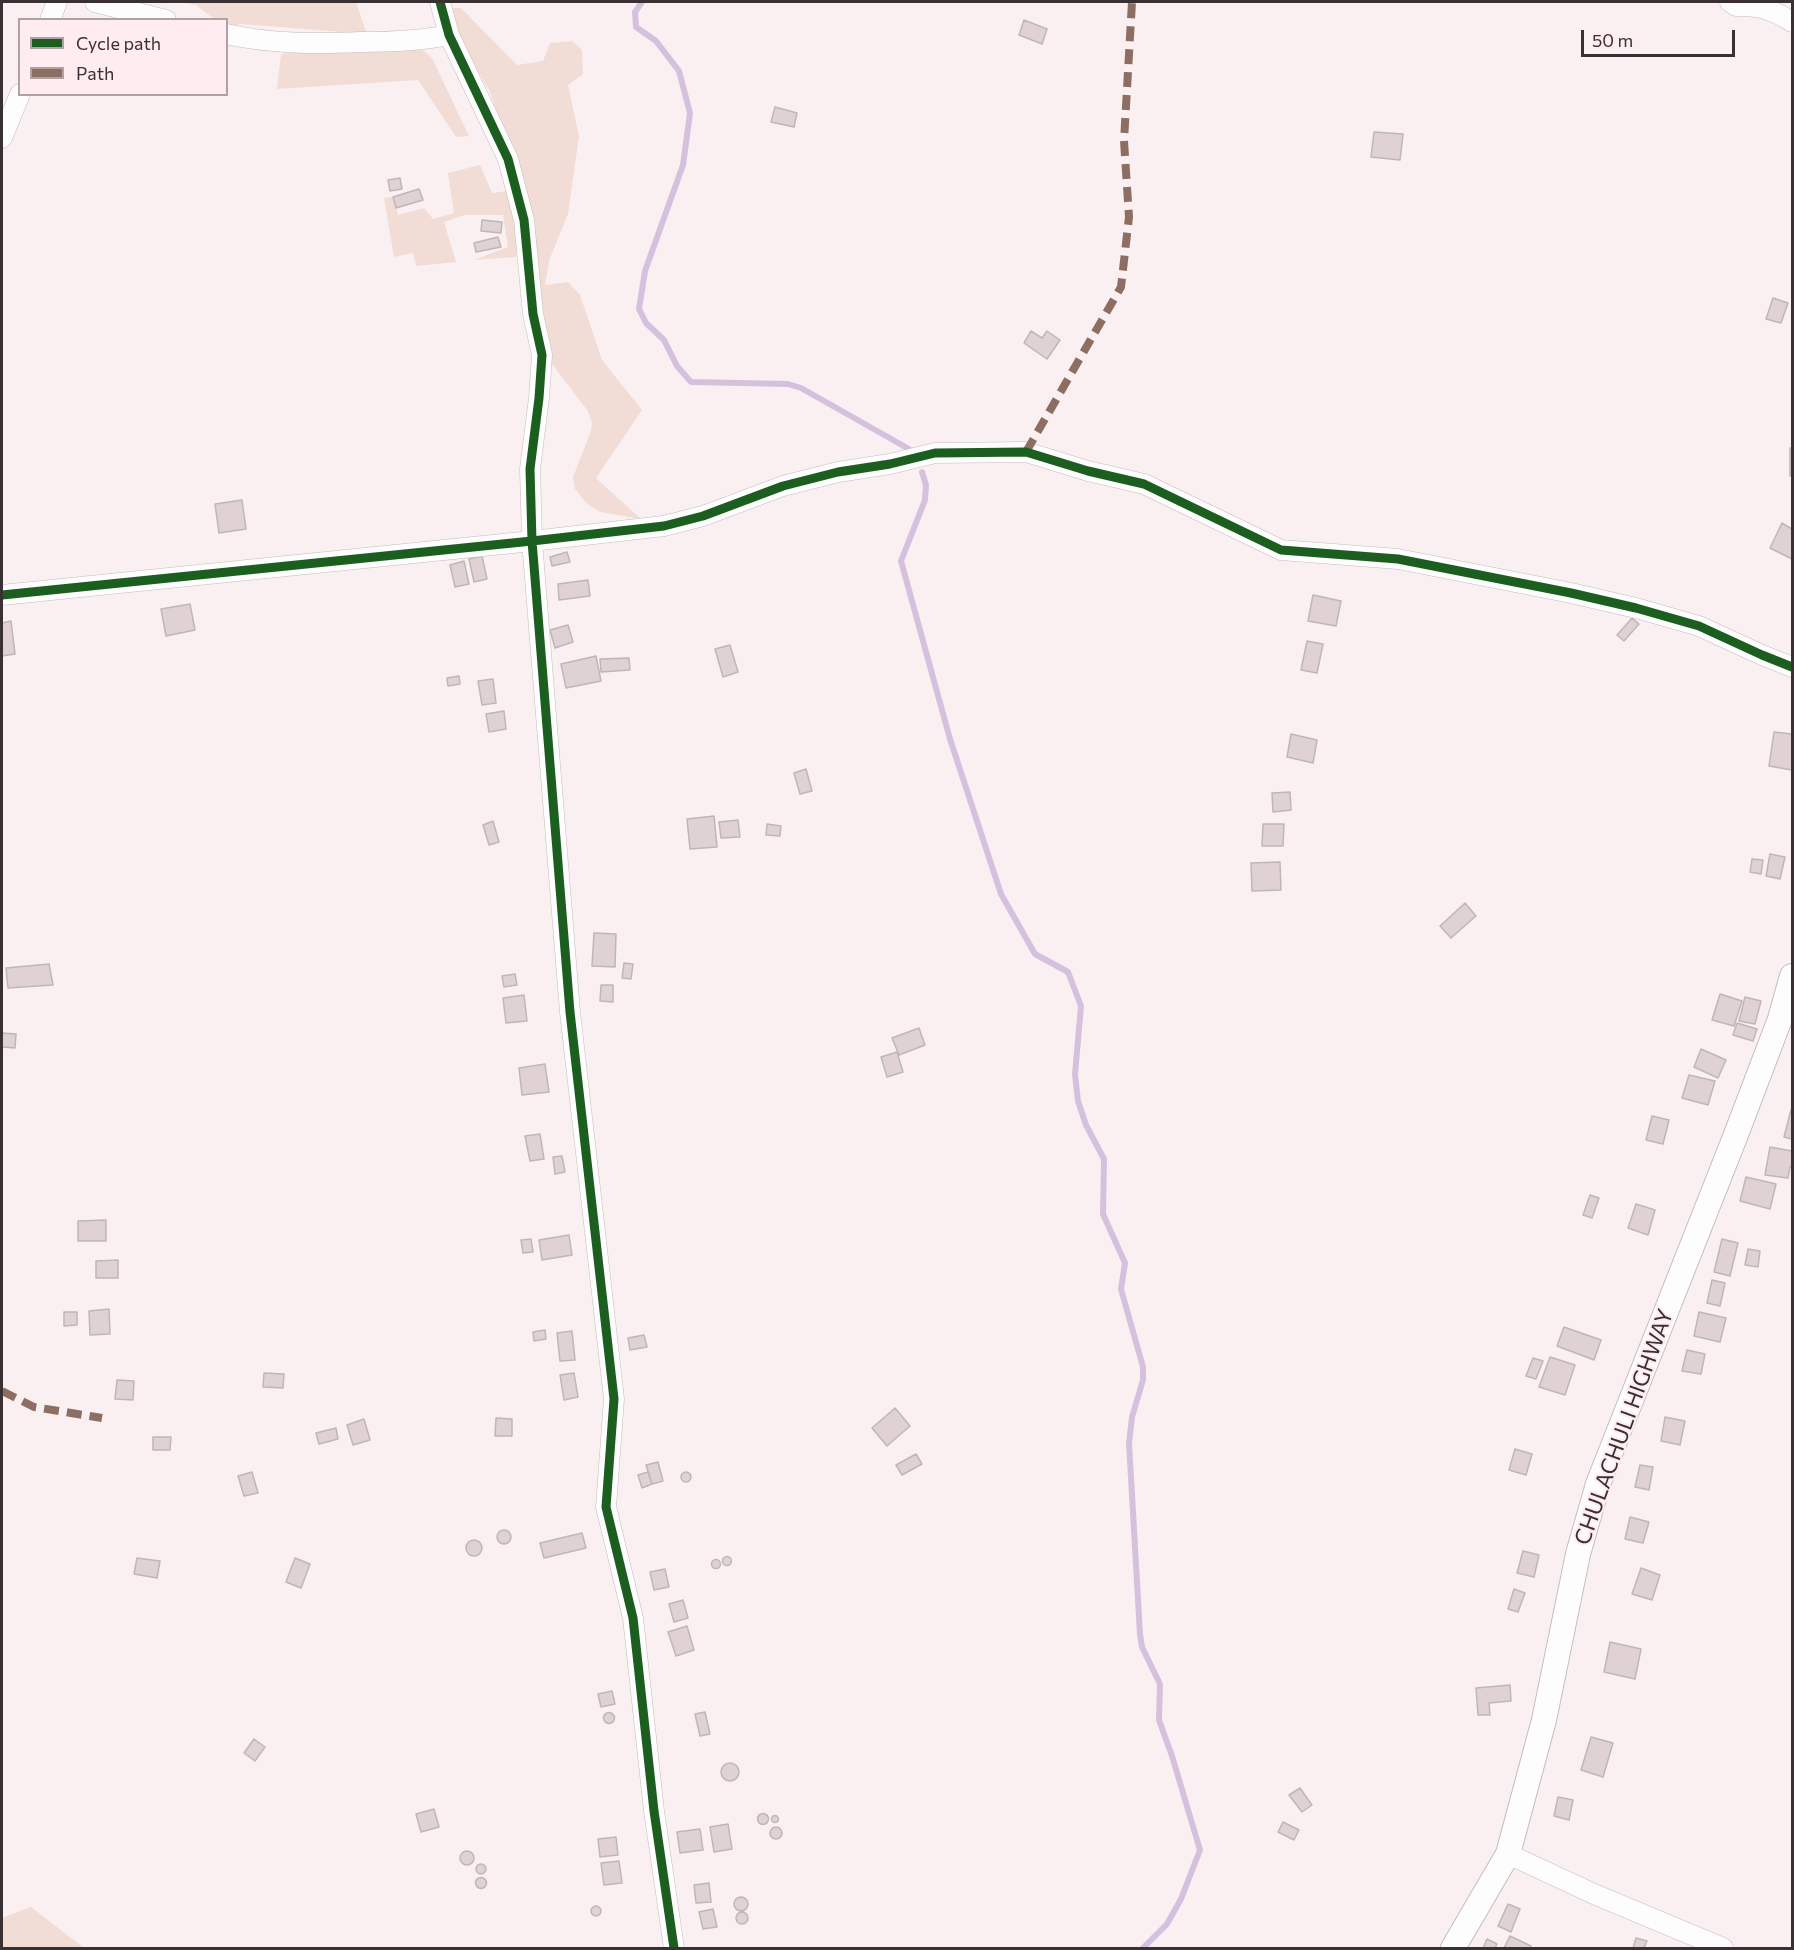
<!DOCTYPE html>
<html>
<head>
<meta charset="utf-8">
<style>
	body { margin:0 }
	#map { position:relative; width:1794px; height:1950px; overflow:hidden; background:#faf0f2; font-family:Commissioner,sans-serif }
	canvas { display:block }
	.frame { position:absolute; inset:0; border:3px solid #393033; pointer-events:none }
	.legend { position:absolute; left:18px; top:18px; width:210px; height:78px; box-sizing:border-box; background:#feecf0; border:2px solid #afa1a4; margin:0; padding:8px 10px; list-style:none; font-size:18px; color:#393033 }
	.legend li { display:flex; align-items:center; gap:12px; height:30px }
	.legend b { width:30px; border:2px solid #afa1a4 }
	.scale { position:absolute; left:1581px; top:30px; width:154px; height:27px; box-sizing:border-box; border:3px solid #393033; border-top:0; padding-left:8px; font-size:18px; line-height:21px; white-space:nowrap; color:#393033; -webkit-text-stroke:4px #feecf0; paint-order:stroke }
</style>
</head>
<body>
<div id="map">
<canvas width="1794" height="1950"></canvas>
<div class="frame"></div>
<ul class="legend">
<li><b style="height:8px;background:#1b5e20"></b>Cycle path</li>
<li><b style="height:8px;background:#8d6e63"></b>Path</li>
</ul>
<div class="scale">50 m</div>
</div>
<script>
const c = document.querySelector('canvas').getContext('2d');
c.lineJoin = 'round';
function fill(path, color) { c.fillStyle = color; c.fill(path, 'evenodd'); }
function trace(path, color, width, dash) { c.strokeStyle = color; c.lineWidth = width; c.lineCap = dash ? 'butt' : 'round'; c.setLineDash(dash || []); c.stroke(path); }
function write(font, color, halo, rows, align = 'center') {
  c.font = font + ' Commissioner,sans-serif'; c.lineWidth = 4.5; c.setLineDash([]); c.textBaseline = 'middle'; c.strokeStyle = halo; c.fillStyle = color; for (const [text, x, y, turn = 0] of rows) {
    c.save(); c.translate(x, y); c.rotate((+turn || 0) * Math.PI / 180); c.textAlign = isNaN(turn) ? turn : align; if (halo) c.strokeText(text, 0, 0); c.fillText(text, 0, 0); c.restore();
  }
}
fill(new Path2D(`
	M179 2H356L367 34 241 24 231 26 227 25 226 20 214 19 196 5Z
	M446 8H461L517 65 543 61 550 43 572 41 582 50 583 74 568 85 579 136 568 214 550 258 545 285 568 282 580 295 602 360 642 410 596 478 641 519 600 512 586 503 575 489 573 477 591 431 592 422 587 410 552 364 540 302 528 197 489 90 455 31Z
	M415 46 424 51 432 58 469 136 456 137 418 80 277 89 281 54 333 48Z
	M480 165 492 193 509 191 518 238 516 257 474 260 508 247 503 215H465L444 222 456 262 416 266 413 253 394 257 384 198 393 197 398 215 424 208 433 219 454 213 448 173Z
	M31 1907 84 1948H2V1918Z`), '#f1ddd5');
trace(new Path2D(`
	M642 2 635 12 636 27 656 41 679 71 690 113 683 165 645 271 639 309 646 323 664 340 677 366 691 382 788 384 801 388 909 449
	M922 472 926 485 925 500 901 561 950 739 1001 894 1035 954 1068 972 1081 1006 1075 1074 1078 1101 1086 1125 1104 1159 1103 1214 1125 1263 1121 1289 1143 1367V1380L1132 1417 1129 1443 1140 1634 1142 1647 1160 1684 1159 1720 1172 1756 1200 1850 1181 1899 1167 1924 1143 1948`), '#d5c1de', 6);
const building = new Path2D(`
	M1024 20 1047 29 1042 44 1019 35Z
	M775 107 797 113 794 127 771 122Z
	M1374 132 1403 134 1400 160 1371 157Z
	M400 178 402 189 390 191 388 180Z
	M419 189 423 200 396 208 393 197Z
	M482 220 502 222 501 233 481 231Z
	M498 237 501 247 476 252 474 243Z
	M1773 298 1788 303 1781 323 1766 319Z
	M1031 331 1042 338 1047 331 1060 340 1047 359 1024 343Z
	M1790 448H1792V476H1790Z
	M242 500 246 529 219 533 215 504Z
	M1782 523 1792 529V559L1770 548Z
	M567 552 570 562 552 566 550 557Z
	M482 556 487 579 474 582 469 559Z
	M464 561 469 584 455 587 450 565Z
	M588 580 590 596 559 600 558 584Z
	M1313 595 1341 601 1336 626 1308 621Z
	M190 604 195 630 166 636 161 609Z
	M1632 618 1639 624 1624 641 1617 635Z
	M11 621 15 654 2 656V623Z
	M568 625 573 642 555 648 550 630Z
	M1307 641 1323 644 1317 673 1301 670Z
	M730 645 738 672 723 677 715 649Z
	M596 656 601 681 566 688 561 664Z
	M629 658 630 670 601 672 600 659Z
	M459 676 460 684 448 686 447 678Z
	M493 679 496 703 482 705 478 681Z
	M504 711 506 729 489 732 486 714Z
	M1774 732 1792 734V770L1769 766Z
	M1291 734 1317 740 1313 763 1287 757Z
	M806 769 812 791 800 794 794 773Z
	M1290 792 1291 810 1273 812 1272 793Z
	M714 816 717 847 690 849 687 819Z
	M738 820 740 837 721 838 719 822Z
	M493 821 499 842 489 845 483 825Z
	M767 824 781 826 780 836 766 835Z
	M1263 824H1284L1283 846H1262Z
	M1770 854 1785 857 1780 879 1766 876Z
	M1752 859 1763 860 1761 874 1750 872Z
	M1280 862 1281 890 1252 891 1251 863Z
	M1465 903 1476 916 1451 938 1440 926Z
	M594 933 616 934 615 967 592 966Z
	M624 963 633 964 631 979 622 978Z
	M49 964 53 985 8 988 6 968Z
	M515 974 517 985 504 987 502 976Z
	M601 985H613V1002L600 1001Z
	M1720 994 1742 1001 1734 1026 1712 1020Z
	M524 995 527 1021 506 1023 503 998Z
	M1745 997 1761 1001 1755 1024 1739 1021Z
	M1737 1023 1757 1029 1753 1041 1733 1035Z
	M919 1028 925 1045 899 1055 892 1038Z
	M2 1033 16 1034 15 1048 2 1047Z
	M1701 1049 1726 1060 1718 1078 1694 1067Z
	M897 1052 903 1072 887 1077 881 1057Z
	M545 1064 549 1092 522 1095 519 1068Z
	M1689 1075 1715 1081 1708 1105 1682 1098Z
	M1791 1110 1792 1111V1139L1784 1137Z
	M1652 1116 1669 1120 1663 1144 1646 1140Z
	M540 1134 544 1159 530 1161 525 1136Z
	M1770 1147 1792 1151V1167H1790L1788 1178 1765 1175Z
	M562 1156 565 1172 555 1174 553 1157Z
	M1746 1177 1776 1184 1770 1209 1740 1201Z
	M1590 1195 1599 1198 1592 1218 1583 1215Z
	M1636 1204 1655 1210 1648 1235 1628 1228Z
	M106 1220V1241H78V1221Z
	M569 1235 572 1255 542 1260 539 1240Z
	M531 1239 533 1252 523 1253 521 1240Z
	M1722 1239 1738 1243 1730 1276 1714 1272Z
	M1748 1249 1760 1251 1758 1267 1745 1265Z
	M118 1260V1278H96V1261Z
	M1712 1280 1725 1283 1720 1306 1707 1303Z
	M109 1309 110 1334 90 1335 89 1311Z
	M64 1312H77V1325L64 1326Z
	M1699 1312 1726 1318 1720 1342 1694 1336Z
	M1564 1327 1601 1340 1594 1360 1557 1346Z
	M545 1330 546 1339 534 1341 533 1332Z
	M572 1331 575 1360 560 1361 557 1333Z
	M644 1335 647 1347 630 1350 628 1338Z
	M1687 1350 1705 1354 1701 1374 1682 1371Z
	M1550 1357 1575 1365 1565 1395 1539 1387Z
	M1533 1358 1543 1361 1536 1379 1526 1376Z
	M264 1373 284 1374 283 1388 263 1387Z
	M574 1373 578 1397 564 1400 560 1375Z
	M117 1380 134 1381 133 1400 115 1399Z
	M895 1408 910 1426 887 1446 872 1428Z
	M1665 1417 1685 1421 1680 1445 1661 1441Z
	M496 1418 512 1419V1436H495Z
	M364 1419 370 1440 353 1445 347 1425Z
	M336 1428 338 1439 319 1444 316 1433Z
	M153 1437H171L170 1450H153Z
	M1515 1449 1532 1454 1526 1475 1509 1470Z
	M916 1454 922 1464 902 1475 896 1465Z
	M658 1462 663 1481 652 1484 646 1465Z
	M1640 1465 1653 1467 1649 1490 1635 1487Z
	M681 1477a5 5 0 1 1 10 0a5 5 0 1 1-10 0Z
	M252 1472 258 1493 244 1496 238 1476Z
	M648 1472 652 1484 642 1488 638 1475Z
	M1630 1517 1649 1522 1643 1543 1625 1539Z
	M497 1537a7 7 0 1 1 14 0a7 7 0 1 1-14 0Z
	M582 1533 586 1548 544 1558 540 1543Z
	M466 1548a8 8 0 1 1 16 0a8 8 0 1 1-16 0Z
	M1523 1551 1539 1555 1534 1577 1517 1573Z
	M722.5 1561a4.5 4.5 0 1 1 9 0a4.5 4.5 0 1 1-9 0Z
	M137 1558 160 1561 157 1578 134 1574Z
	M295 1558 310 1564 301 1588 286 1582Z
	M711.5 1564a4.5 4.5 0 1 1 9 0a4.5 4.5 0 1 1-9 0Z
	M1641 1568 1660 1575 1652 1600 1632 1594Z
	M665 1569 669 1587 654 1590 650 1572Z
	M1514 1589 1525 1593 1518 1612 1508 1609Z
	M683 1600 688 1618 674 1622 669 1604Z
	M687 1626 694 1650 676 1656 668 1632Z
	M1610 1642 1641 1649 1635 1679 1604 1672Z
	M1510 1685 1511 1701 1489 1703 1490 1715H1478L1476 1688Z
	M612 1691 615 1704 601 1707 598 1694Z
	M705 1712 710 1734 700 1736 695 1714Z
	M603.5 1718a5.5 5.5 0 1 1 11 0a5.5 5.5 0 1 1-11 0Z
	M1591 1737 1613 1743 1603 1777 1581 1770Z
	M254 1739 265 1747 255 1761 244 1753Z
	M721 1772a9 9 0 1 1 18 0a9 9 0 1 1-18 0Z
	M1300 1788 1312 1805 1302 1812 1289 1795Z
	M1558 1797 1573 1800 1569 1820 1554 1816Z
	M434 1809 439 1827 421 1832 416 1814Z
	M757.5 1819a5.5 5.5 0 1 1 11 0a5.5 5.5 0 1 1-11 0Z
	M771.5 1819a3.5 3.5 0 1 1 7 0a3.5 3.5 0 1 1-7 0Z
	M1283 1822 1299 1830 1294 1840 1278 1832Z
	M728 1824 732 1849 714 1852 710 1827Z
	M770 1833a6 6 0 1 1 12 0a6 6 0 1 1-12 0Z
	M700 1829 703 1850 680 1853 677 1832Z
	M616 1837 618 1855 600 1857 598 1839Z
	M460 1858a7 7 0 1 1 14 0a7 7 0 1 1-14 0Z
	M619 1861 622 1883 604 1885 601 1863Z
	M476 1869a5 5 0 1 1 10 0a5 5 0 1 1-10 0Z
	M475.5 1883a5.5 5.5 0 1 1 11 0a5.5 5.5 0 1 1-11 0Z
	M709 1883 711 1902 696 1903 694 1885Z
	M734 1904a7 7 0 1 1 14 0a7 7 0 1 1-14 0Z
	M1508 1904 1520 1909 1511 1932 1498 1926Z
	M591 1911a5 5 0 1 1 10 0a5 5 0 1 1-10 0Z
	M713 1909 717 1927 703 1929 699 1912Z
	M736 1918a6 6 0 1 1 12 0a6 6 0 1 1-12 0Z
	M1510 1936 1531 1946 1530 1948H1504Z
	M1636 1938 1647 1941 1644 1948H1633Z
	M1487 1939 1497 1944 1495 1948H1483Z`);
fill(building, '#e0d2d2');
trace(building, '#bfb6b7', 1.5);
const minor = new Path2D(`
	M95 2 166 20
	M440 2 449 35 508 159 524 220 533 314 542 355 539 398 530 469 532 541 570 1012 614 1399 606 1507 633 1618 654 1811 674 1948
	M1730 2 1736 6C1758 5 1774 10 1792 22
	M50 20 57 2
	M226 34C271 44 316 44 361 42 391 42 419 41 449 35
	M2 138 20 94
	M2 595 532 541 664 526 703 516 783 486 838 472 890 464 935 453 1026 452 1088 471 1144 484 1281 550 1398 559 1571 593 1636 608 1699 626 1762 655 1792 667
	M1508 1854 1594 1894 1723 1948`);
const tertiary = new Path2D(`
	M1453 1948 1508 1854 1544 1720 1578 1554 1598 1484 1737 1132 1780 1019 1792 976`);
trace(minor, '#c4bbbd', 21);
trace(tertiary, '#c4bbbd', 26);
trace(minor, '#fefdfd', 20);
trace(tertiary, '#fefdfd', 24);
trace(new Path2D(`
	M1026 452 1121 287 1129 217 1124 141 1132 2
	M2 1391 34 1407 102 1418`), '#8d6e63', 8, [15, 8]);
trace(new Path2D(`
	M440 2 449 35 508 159 524 220 533 314 542 355 539 398 530 469 532 541 570 1012 614 1399 606 1507 633 1618 654 1811 674 1948
	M2 595 532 541 664 526 703 516 783 486 838 472 890 464 935 453 1026 452 1088 471 1144 484 1281 550 1398 559 1571 593 1636 608 1699 626 1762 655 1792 667`), '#1b5e20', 9);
write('22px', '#393033', '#feecf0', [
	["CHULACHULI HIGHWAY",1624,1427,-70]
]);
</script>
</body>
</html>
